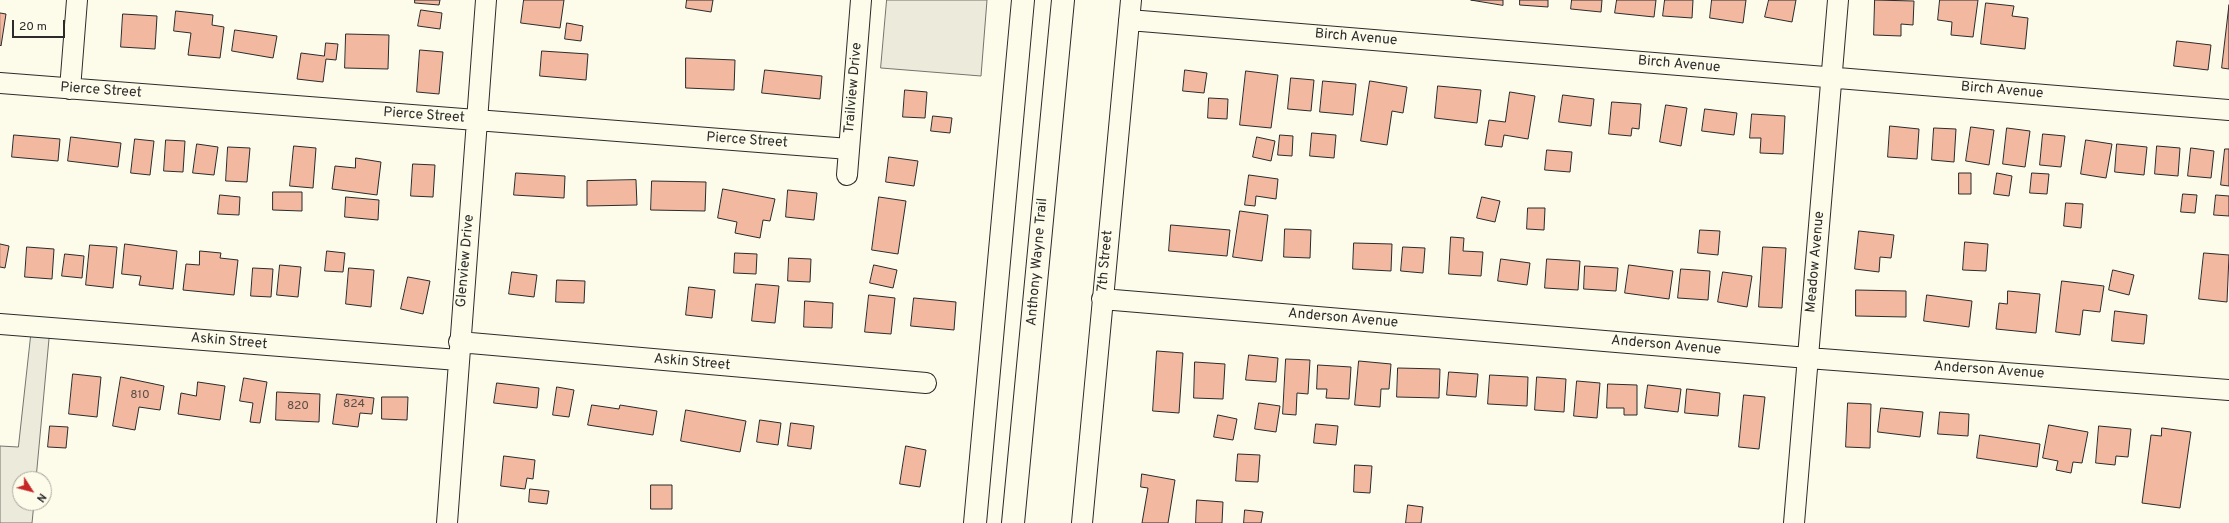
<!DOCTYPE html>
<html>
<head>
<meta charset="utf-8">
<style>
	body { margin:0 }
	#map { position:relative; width:2229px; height:523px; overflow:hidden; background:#fdfbea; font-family:Overpass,sans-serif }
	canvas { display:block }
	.north { position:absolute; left:12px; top:471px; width:40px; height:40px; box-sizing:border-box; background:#fdfbea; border:1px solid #a9a89e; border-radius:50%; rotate:126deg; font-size:11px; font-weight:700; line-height:16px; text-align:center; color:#2b2b2b }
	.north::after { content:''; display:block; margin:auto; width:14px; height:18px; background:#c62828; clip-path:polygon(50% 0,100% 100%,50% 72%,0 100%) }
	.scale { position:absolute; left:12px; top:20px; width:53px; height:18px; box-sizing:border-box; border:2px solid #2b2b2b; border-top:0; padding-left:5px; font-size:12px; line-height:14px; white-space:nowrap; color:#2b2b2b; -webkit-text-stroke:3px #fdfbea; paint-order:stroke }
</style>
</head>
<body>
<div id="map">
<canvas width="2229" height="523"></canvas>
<div class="north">N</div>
<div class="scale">20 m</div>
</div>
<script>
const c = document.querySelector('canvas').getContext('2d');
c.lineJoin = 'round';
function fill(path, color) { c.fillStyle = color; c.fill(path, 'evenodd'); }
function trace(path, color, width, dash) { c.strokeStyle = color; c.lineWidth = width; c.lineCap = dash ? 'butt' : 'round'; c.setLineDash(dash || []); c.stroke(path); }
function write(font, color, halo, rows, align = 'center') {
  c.font = font + ' Overpass,sans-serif'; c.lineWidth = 3; c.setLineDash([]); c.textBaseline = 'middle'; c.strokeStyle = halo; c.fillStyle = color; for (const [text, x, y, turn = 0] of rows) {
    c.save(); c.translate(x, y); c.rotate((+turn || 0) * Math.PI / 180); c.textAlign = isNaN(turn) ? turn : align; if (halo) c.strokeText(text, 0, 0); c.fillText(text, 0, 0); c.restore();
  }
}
const parking = new Path2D(`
	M887 0H987L981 76 881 68Z
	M32 327 50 328 36 479H20V503H34L32 523H0V446L18 447Z`);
fill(parking, '#eceadb');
trace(parking, '#74746e', 1);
const building = new Path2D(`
	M415 0H440L439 5 415 3Z
	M524 0H564L560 28 521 23Z
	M687 0H713L711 12 686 8Z
	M1471 0H1503V5Z
	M1520 0H1548V7L1520 5Z
	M1572 0H1602L1601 12 1571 9Z
	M1617 0H1656L1654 17 1615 13Z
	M1665 0H1693L1692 18 1663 16Z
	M1712 0H1746L1743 23 1710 18Z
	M1769 0H1796L1792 22 1765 17Z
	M1875 0 1914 1 1913 25 1901 24V36L1874 35Z
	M1940 0H1978L1973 37 1951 35 1952 22 1938 20Z
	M1986 3 2014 6 2012 16 2028 18 2025 49 1981 44Z
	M2229 5V69L2222 68Z
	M421 10 442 13 440 29 418 26Z
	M176 11 213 15 212 25 224 27 220 58 188 55 191 33 174 31Z
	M0 13 6 14 1 46 0 45Z
	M123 14 157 16 155 49 121 47Z
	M567 23 583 26 581 41 565 39Z
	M235 30 277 36 273 58 232 51Z
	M346 34 389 35 388 69 345 68Z
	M2177 41 2211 45 2208 70 2174 66Z
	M326 43 338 44 336 60 326 59 323 82 297 79 301 53 324 56Z
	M420 50 443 52 439 94 417 92Z
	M542 51 588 54 586 80 540 76Z
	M686 58 735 60 734 90 686 88Z
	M765 70 822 76 820 99 762 93Z
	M1185 70 1207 73 1204 93 1183 91Z
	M1246 71 1278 75 1271 128 1240 125Z
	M1291 78 1314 80 1311 111 1288 109Z
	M1323 81 1356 84 1353 115 1320 112Z
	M1370 81 1407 87 1403 113 1392 111 1387 145 1361 141Z
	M1438 86 1481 90 1477 123 1435 118Z
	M905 90 927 92 925 118 903 117Z
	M1510 92 1535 96 1528 139 1504 135 1502 147 1485 145 1489 120 1505 122Z
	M1563 95 1594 99 1591 126 1559 122Z
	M1209 98 1228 99 1227 119 1208 118Z
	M1612 102 1641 104 1639 129 1632 128 1631 136 1609 134Z
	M1666 105 1687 108 1681 146 1660 142Z
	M1705 109 1737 113 1734 135 1702 131Z
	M1752 114 1785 116 1783 154 1760 153 1761 138H1750Z
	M933 116 952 118 950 133 931 131Z
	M1890 126 1919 129 1917 159 1888 157Z
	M1971 127 1994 130 1989 165 1966 161Z
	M1934 128 1956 129 1954 162 1932 160Z
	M2007 128 2030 131 2025 167 2003 164Z
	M1312 133 1336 135 1334 158 1310 156Z
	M2043 134 2065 136 2061 167 2040 165Z
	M14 135 60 139 58 161 12 157Z
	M1280 135 1293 136 1292 156 1278 155Z
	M71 137 121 143 118 167 68 161Z
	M1257 137 1275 141 1271 161 1253 157Z
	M135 139 154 141 150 175 131 173Z
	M166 140 185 141 183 172 164 171Z
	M2086 140 2112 144 2106 178 2081 174Z
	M197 144 218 147 214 175 193 173Z
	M2117 144 2147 147 2144 175 2115 172Z
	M294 146 316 148 313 188 290 186Z
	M2157 146 2180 148 2178 176 2155 174Z
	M228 147 250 148 247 182 226 181Z
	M2191 148 2214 151 2211 178 2188 176Z
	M2225 149H2229V186L2221 185Z
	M1547 150 1572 152 1570 172 1545 170Z
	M889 157 918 161 914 186 886 182Z
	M356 158 381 162 377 195 332 189 335 166 355 168Z
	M413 164 435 165 433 197 411 196Z
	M516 173 565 176 564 198 514 195Z
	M1959 173H1971V194H1959Z
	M1997 173 2012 176 2009 196 1994 194Z
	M2032 173 2049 174 2047 194 2030 193Z
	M1249 175 1278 179 1276 199 1256 196 1255 206 1245 205Z
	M636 180 637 205 587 206V181Z
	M652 181 706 182 705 211 651 210Z
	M723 189 775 199 770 221 763 220 760 238 735 233 737 222 718 218Z
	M788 190 817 193 814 220 786 217Z
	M273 192H302V211L273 210Z
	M2183 194 2197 195 2195 213 2181 212Z
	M220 195 240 197 239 215 218 214Z
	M2216 195 2229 196V216L2214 215Z
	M346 197 379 200 378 220 345 217Z
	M879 197 906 201 898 254 872 250Z
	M1482 197 1500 201 1495 222 1477 218Z
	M2066 203 2083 204 2081 228 2064 226Z
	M1528 208H1545L1544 230 1527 229Z
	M1240 211 1268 215 1262 261 1233 257Z
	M1171 225 1230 230 1227 256 1169 251Z
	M1285 229 1311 230 1310 258 1284 257Z
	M1700 230 1720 231 1718 255 1698 253Z
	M1859 231 1894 235 1891 258 1880 257 1879 272 1855 269Z
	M1451 237 1464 238 1463 251 1483 252 1481 276 1449 274Z
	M1965 242 1988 244 1986 271 1963 270Z
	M1354 243 1392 244 1391 271 1353 269Z
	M0 244 9 246 5 268 0 267Z
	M125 244 177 251 173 289 139 285 141 276 122 274Z
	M90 245 117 247 113 288 86 285Z
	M27 247 54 249 52 279 25 277Z
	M1403 247 1425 248 1423 273 1401 271Z
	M1763 247 1786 248 1782 308 1759 307Z
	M200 251 221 253 220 258 238 260 234 295 183 290 186 264 199 265Z
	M327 251 345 253 343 272 325 271Z
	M735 253 757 254 756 274 734 273Z
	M2204 253 2229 255 2227 302 2199 299Z
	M65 254 84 256 82 278 62 276Z
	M789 258 811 259 810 282 788 281Z
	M1501 259 1530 263 1527 285 1498 281Z
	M1547 259 1580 261 1578 290 1545 288Z
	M280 265 301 267 298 297 277 295Z
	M874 265 897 270 893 288 870 283Z
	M1629 265 1673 271 1669 299 1625 293Z
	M1585 266 1618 268 1616 291 1584 289Z
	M253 268 273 269 271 297 251 296Z
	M349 268 374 270 371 307 346 304Z
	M1681 269 1710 271 1708 300 1678 298Z
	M2113 270 2134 275 2129 295 2109 290Z
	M512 272 537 275 534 297 509 294Z
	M1723 272 1752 276 1747 307 1718 302Z
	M408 277 430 281 423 314 401 309Z
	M557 280 585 281 584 303 556 302Z
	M2062 281 2104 286 2100 312 2083 310 2080 335 2056 332Z
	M756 284 779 286 775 323 752 321Z
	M689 287 715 290 712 318 686 315Z
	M1856 290 1906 291V317L1856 316Z
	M2008 291 2040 294 2036 333 1996 329 1999 303 2007 304Z
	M869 295 895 298 891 334 865 332Z
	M1927 295 1972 301 1969 327 1924 321Z
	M914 298 956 302 954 330 911 326Z
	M805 301 833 303 832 328 804 327Z
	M2115 311 2147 315 2144 344 2112 341Z
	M1157 351 1183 353 1179 413 1153 411Z
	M1249 355 1278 358 1276 382 1246 380Z
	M1286 359 1310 360 1308 394 1297 393 1296 415 1283 414Z
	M1359 361 1391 364 1389 389H1381L1380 407 1355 405Z
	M1195 362 1225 364 1223 399 1194 398Z
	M1318 365 1351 367 1349 399 1326 398 1327 389H1317Z
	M1398 368 1440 369 1439 398 1397 397Z
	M1449 372 1478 374 1476 397 1447 395Z
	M73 374 101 377 97 417 69 414Z
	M1490 375 1528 377 1527 406 1488 404Z
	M121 377 164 386 160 410 139 407 135 430 113 426Z
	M1537 377 1566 379 1564 412 1535 410Z
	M244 378 267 382 260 423 250 422 253 403 240 401Z
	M1577 381 1600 383 1597 418 1574 416Z
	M198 382 225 386 220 420 178 414 181 393 196 396Z
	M497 383 539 388 537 408 494 403Z
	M1608 384 1637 385V415H1624V408H1607Z
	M1648 385 1681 389 1678 412 1645 408Z
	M557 387 574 390 569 417 553 415Z
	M1687 389 1720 393 1718 416 1685 413Z
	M277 392 320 394 319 422 276 420Z
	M337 394 374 398 372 414 360 413 358 427 333 424Z
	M1744 395 1765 397 1759 449 1739 447Z
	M382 397H408L407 420 382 419Z
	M1259 403 1280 406 1276 432 1255 429Z
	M1848 403 1871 404 1870 448 1846 447Z
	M592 405 619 409 620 405 657 411 653 435 588 425Z
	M1881 408 1923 412 1920 437 1878 432Z
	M686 410 746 421 740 452 681 441Z
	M1940 412 1969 414 1968 436 1938 434Z
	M1218 415 1237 419 1233 440 1214 437Z
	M760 420 781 423 778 445 757 442Z
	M791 423 814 426 811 449 788 446Z
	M1316 424 1338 426 1336 445 1314 443Z
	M2049 425 2088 432 2082 463 2073 462 2071 473 2056 470 2058 461 2043 458Z
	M50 426 68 427 66 448 48 447Z
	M2099 426 2131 429 2128 457 2116 456 2115 465 2096 463Z
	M2162 428 2191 432 2180 508 2142 503 2151 435 2161 436Z
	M1980 435 2040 444 2037 467 1977 458Z
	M906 446 926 450 920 487 900 484Z
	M1238 454 1260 455 1258 482 1236 481Z
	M504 456 535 460 533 479 527 478 525 489 501 486Z
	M1355 465 1372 466 1370 493 1354 492Z
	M1142 474 1175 480 1168 523H1142L1148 488 1141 487Z
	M651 485H672V509H651Z
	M530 489 549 491 547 504 529 502Z
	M1197 500 1223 502 1222 523H1196Z
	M1408 505 1423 507 1421 523H1406Z
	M1245 510 1263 512 1261 523H1244Z`);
fill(building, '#f2b8a0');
trace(building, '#2b2b2b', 1);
const minor = new Path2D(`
	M1129 20 2229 110
	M0 83 849 149
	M70 89 77 0
	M847 175 861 0
	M1102 299 1808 358 2229 390
	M0 324 458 360
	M459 342 926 383
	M447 523 486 0
	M1082 523 1131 0
	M1794 523 1838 0`);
const highway = new Path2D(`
	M975 523 1023 0
	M1013 523 1063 0`);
trace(minor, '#2b2b2b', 22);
trace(highway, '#2b2b2b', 24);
trace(minor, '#fdfbea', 20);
trace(highway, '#fdfbea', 22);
write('12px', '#5d4e48', null, [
	["810",140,396],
	["824",354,405],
	["820",298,407]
]);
write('14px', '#2b2b2b', '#fdfbea', [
	["Birch Avenue",1356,38,5],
	["Birch Avenue",1679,65,5],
	["Trailview Drive",854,88,-85],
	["Pierce Street",101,91,4],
	["Birch Avenue",2002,91,5],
	["Pierce Street",424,116,4],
	["Pierce Street",747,141,4],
	["Glenview Drive",466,261,-85],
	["7th Street",1106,261,-85],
	["Anthony Wayne Trail",1038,262,-85],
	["Meadow Avenue",1816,262,-85],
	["Anderson Avenue",1343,319,5],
	["Askin Street",229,342,5],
	["Anderson Avenue",1666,346,5],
	["Askin Street",692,363,5],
	["Anderson Avenue",1989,371,4]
]);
</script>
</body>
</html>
